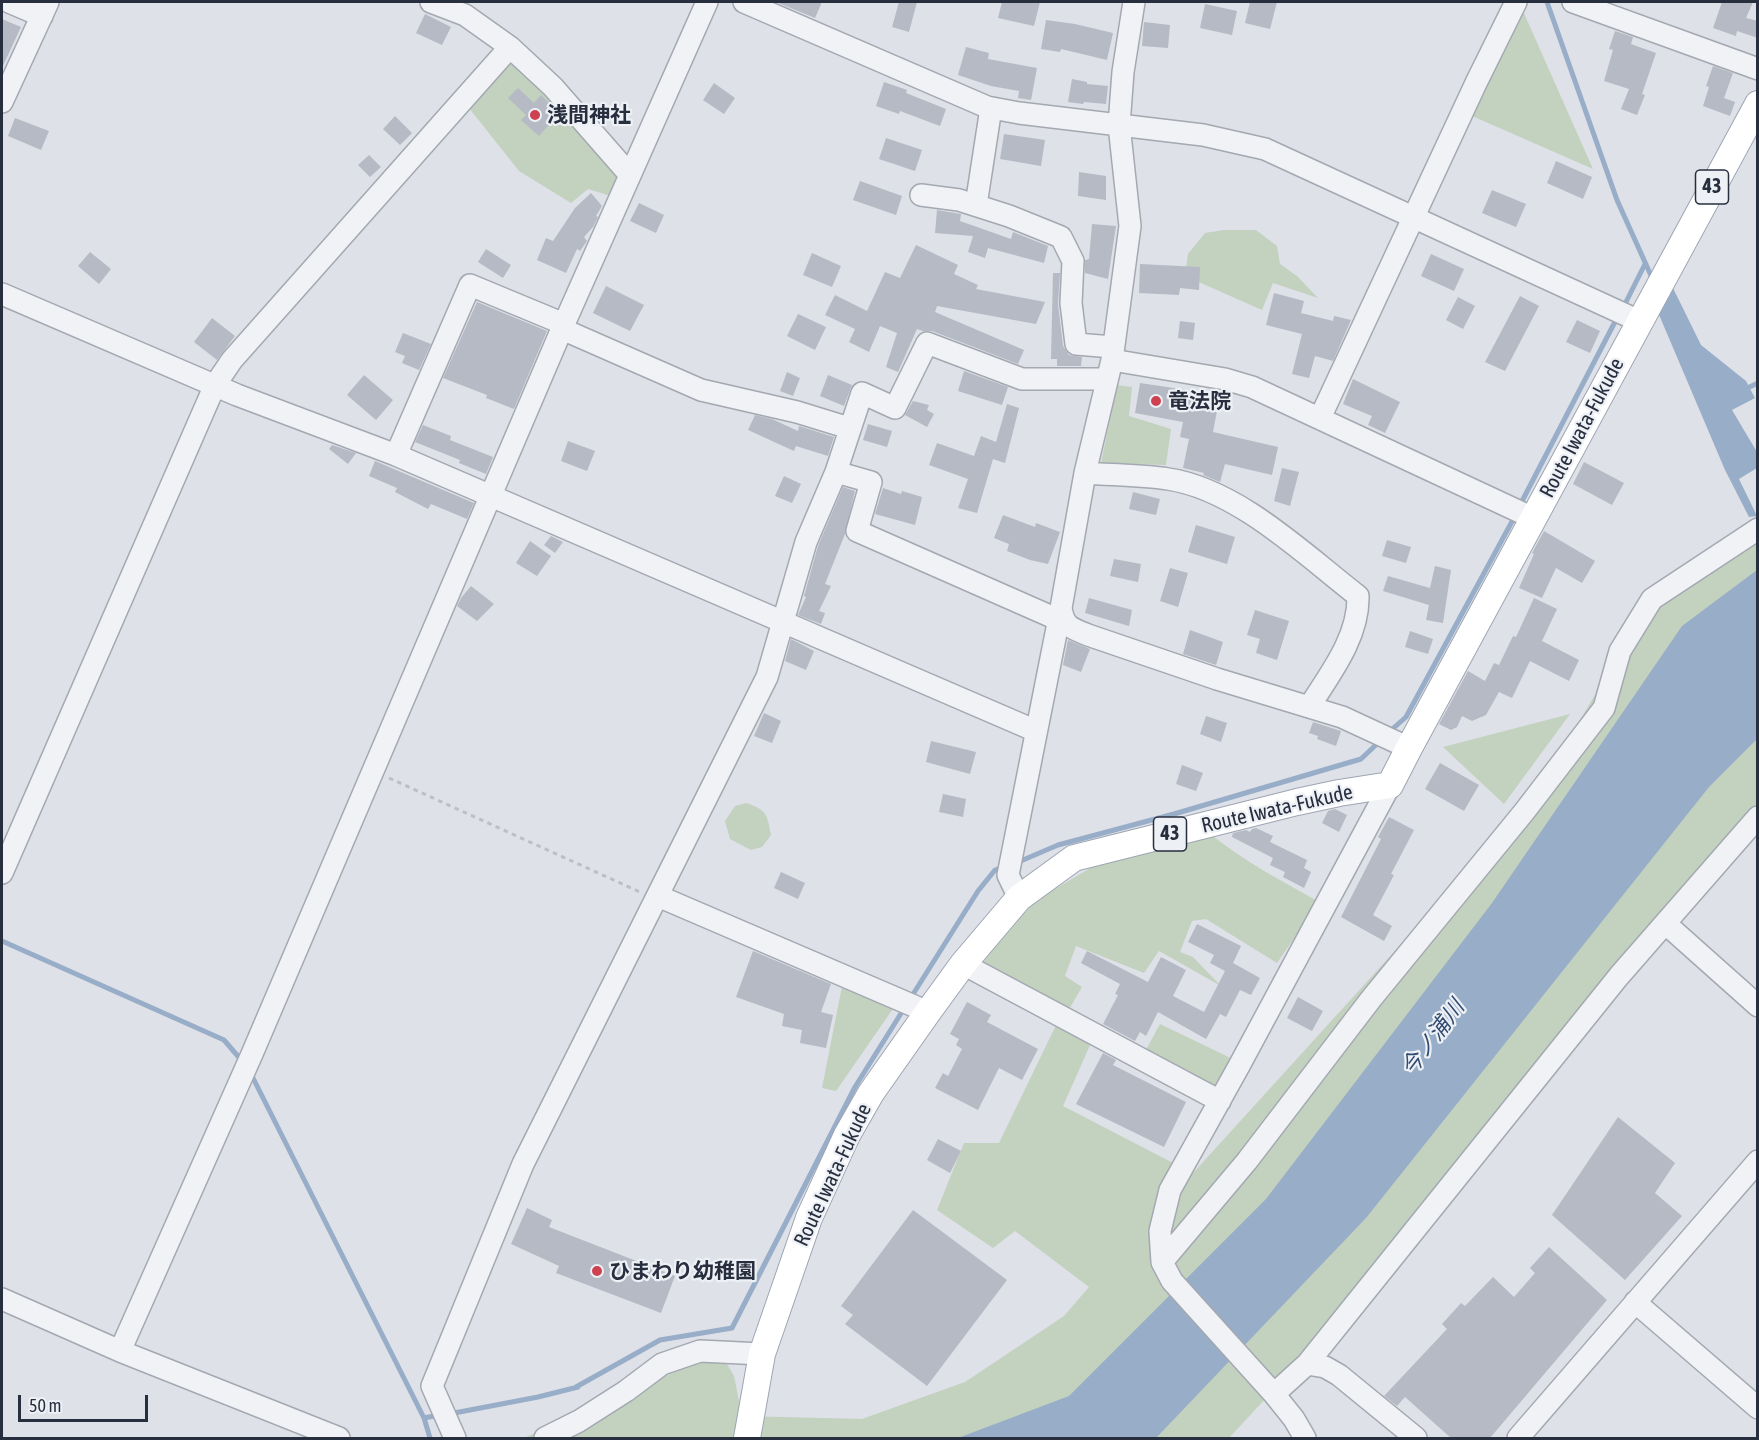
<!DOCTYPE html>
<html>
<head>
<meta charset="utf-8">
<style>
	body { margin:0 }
	#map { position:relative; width:1759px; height:1440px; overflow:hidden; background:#dee1e7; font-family:"Asap Condensed",sans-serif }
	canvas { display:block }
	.frame { position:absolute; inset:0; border:3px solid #272e3e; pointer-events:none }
	.scale { position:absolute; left:18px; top:1395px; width:130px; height:27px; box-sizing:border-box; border:3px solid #272e3e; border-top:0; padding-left:8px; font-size:18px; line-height:21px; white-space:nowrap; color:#272e3e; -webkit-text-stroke:4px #edf0f5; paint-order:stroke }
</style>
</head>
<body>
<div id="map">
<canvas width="1759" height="1440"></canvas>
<div class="frame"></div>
<div class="scale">50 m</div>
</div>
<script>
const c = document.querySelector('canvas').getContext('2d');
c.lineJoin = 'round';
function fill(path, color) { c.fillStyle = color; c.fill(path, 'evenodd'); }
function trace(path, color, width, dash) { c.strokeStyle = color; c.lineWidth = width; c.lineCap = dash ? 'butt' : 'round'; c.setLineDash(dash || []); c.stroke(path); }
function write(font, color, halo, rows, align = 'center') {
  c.font = font + ' "Asap Condensed","Noto Sans JP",sans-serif'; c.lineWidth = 4.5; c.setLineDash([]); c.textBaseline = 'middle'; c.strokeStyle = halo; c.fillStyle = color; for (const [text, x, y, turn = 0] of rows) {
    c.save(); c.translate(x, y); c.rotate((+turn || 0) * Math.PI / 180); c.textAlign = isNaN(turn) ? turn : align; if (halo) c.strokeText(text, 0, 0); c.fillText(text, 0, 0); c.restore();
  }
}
fill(new Path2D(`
	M1519 2 1593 169 1463 112Z
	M510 47 625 169 614 197 588 189 571 203 519 171 469 108Z
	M1224 230H1256L1277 246 1280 264 1297 276 1318 298 1273 283 1262 310 1185 276 1188 254 1205 233Z
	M1117 385 1132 387 1129 416 1171 429 1166 465 1101 463Z
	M1757 529V807L1366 1290 1229 1438H524L720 1352 734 1376 742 1416 862 1419 965 1382 1064 1316 1089 1287 1015 1231 993 1248 937 1210 964 1143H999L1058 1021 1095 1034 1063 1106 1173 1163 1154 1216 1533 799 1652 599Z
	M1570 714 1504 804 1443 747Z
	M746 803C767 810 767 814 771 835L762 847 751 850 730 839 725 821 735 806Z
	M1208 832C1243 861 1280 880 1319 902L1277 963 1206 919 1192 921 1180 952 1193 957 1221 986 1159 951 1144 973 1076 946 1065 976 1082 987 1064 1018 981 966 998 939 1038 899 1104 860Z
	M844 976 899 1000 836 1091 822 1088Z
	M1160 1024 1241 1063 1216 1099 1141 1059Z`), '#c3d1bf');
fill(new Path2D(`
	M1672 286 1701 345 1746 381 1755 398 1732 410 1757 452V468L1739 479 1757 516 1749 517 1725 470 1657 310Z
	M1757 570V739L1709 787 1366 1218 1156 1438H958L1069 1396 1266 1199 1492 903 1682 626Z`), '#98adc8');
trace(new Path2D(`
	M1547 2 1617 200 1653 280
	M1623 308 1645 264
	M1743 390 1758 383
	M1519 507 1618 316
	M1389 732 1406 717 1515 516
	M1016 863 1058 845 1174 814 1361 759 1380 741
	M2 941 224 1040 242 1061
	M910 999 978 891 995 870 1004 867
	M251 1074 424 1418 430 1438
	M449 1414 538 1397 578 1387H576L660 1340 732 1328 855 1087 905 1007
	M424 1418 439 1415`), '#98adc8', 5);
fill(new Path2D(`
	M776 2H822L815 18Z
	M899 2H917L909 32 892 27Z
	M1002 2H1040L1034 26 998 18Z
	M1250 2H1277L1270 29 1245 23Z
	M1722 2H1753L1746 18 1758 21V38L1737 31 1736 36 1713 28Z
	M1205 4 1237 11 1232 35 1200 28Z
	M425 14 451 27 442 45 416 33Z
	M2 19 21 27 2 68Z
	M1046 20 1075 24 1113 33 1107 60 1061 49 1060 52 1041 49Z
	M1144 22 1170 25 1168 48 1142 46Z
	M1615 31 1633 37 1631 44 1656 53 1642 94 1645 95 1637 115 1621 109 1629 89 1604 81 1613 50 1609 49Z
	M966 47 989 53 988 59 1037 68 1031 100 1018 98 1019 91 991 86 958 75Z
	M1713 66 1733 73 1724 98 1735 102 1730 116 1703 106 1709 87 1706 86Z
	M1072 79 1087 82V84L1108 86 1106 104 1084 102 1083 104 1068 102Z
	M884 82 907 90 906 93 946 109 940 126 900 111 899 114 876 106Z
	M714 83 735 98 724 114 703 100Z
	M518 88 534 103 541 95 559 113 539 136 521 120 526 115 508 98Z
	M395 116 412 133 400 145 383 129Z
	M15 118 49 131 41 150 8 136Z
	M1004 134 1045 140 1041 166 1000 159Z
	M886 138 922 150 915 171 879 159Z
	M369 155 381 167 370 177 358 165Z
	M1556 161 1592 177 1583 199 1547 183Z
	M1079 172 1106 176V200L1078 196Z
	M860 181 902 196 896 215 853 200Z
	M1492 190 1526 204 1516 227 1482 213Z
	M591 193 602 206 596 216 598 217 593 227 584 237 587 241 580 251 577 249 566 273 537 260 546 238 553 241 575 208Z
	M639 203 664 215 656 233 630 221Z
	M937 210 961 214 960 221 1011 239 1013 232 1048 246 1044 263 988 248 985 258 968 252 973 236 935 233Z
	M1092 224 1116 226 1108 279 1085 273V260L1089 259Z
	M916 245 958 265 954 274 978 285 976 289 1045 302 1036 324 937 306 935 312 1024 350 1018 364 932 331H923L917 329 898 372 886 367 897 333 880 326 869 352 849 342 855 329 825 315 835 295 867 311 885 272 900 278Z
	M486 249 511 265 503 278 478 262Z
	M90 252 111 269 99 284 78 266Z
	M812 253 841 266 832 287 803 275Z
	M1431 254 1464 269 1454 291 1421 276Z
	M1140 264 1200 267 1199 290 1180 288 1179 295 1139 293Z
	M1053 273H1060L1058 304 1063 346 1069 355 1082 357 1081 366H1057V359H1051Z
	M606 286 644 305 630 331 593 313Z
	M1274 293 1304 301 1301 313 1333 321 1334 316 1351 320 1333 361 1315 356 1309 378 1292 374 1302 334 1266 325Z
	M1520 296 1539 306 1505 371 1485 362Z
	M1458 297 1475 306 1463 329 1446 320Z
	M477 302 547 331 514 409 486 398 487 395 443 378Z
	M798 314 826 327 815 350 787 336Z
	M212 318 235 336 217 360 194 342Z
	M1577 320 1600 331 1590 353 1566 342Z
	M1180 321 1195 323 1193 340 1178 338Z
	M403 333 431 344 419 370 402 363 405 356 395 352Z
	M964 371 1008 387 1002 405 958 391Z
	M787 372 800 378 793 396 780 391Z
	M364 375 393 400 376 420 347 395Z
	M828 375 852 385 844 406 820 396Z
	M1353 379 1400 402 1385 433 1368 425 1372 416 1343 404Z
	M1140 383 1220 395 1213 432 1278 447 1272 475 1225 464 1220 482 1203 475 1204 473 1183 468 1189 439 1180 437 1183 422 1135 413Z
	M913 401 929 405 927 410 934 414 927 427 905 415Z
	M1007 404 1019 408 1005 463 993 459 977 513 958 508 968 479 929 465 937 443 974 456 981 436 996 442Z
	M755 415 772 419 798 431 799 426 834 437 828 456 796 446 794 451 748 430Z
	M868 424 892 431 887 447 863 440Z
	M423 425 451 436 450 440 493 457 486 474 459 463 460 460 415 442Z
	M568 441 595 451 587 471 561 461Z
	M332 445 356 453 348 464 329 449Z
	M375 461 474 503 467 519 431 504 428 509 395 492 397 488 369 476Z
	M1584 462 1624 483 1612 505 1573 484Z
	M1282 468 1299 472 1290 506 1274 501Z
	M784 476 801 484 792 503 775 496Z
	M843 487 855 491 845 534 825 584 831 586 819 611 825 613 821 624 798 615 806 597 804 596 818 546Z
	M883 488 901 494 902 491 922 497 915 525 875 514Z
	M1133 492 1160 499 1156 515 1129 509Z
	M1003 515 1035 527 1036 523 1060 532 1048 564 1030 560 1007 551 1009 544 994 538Z
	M1196 525 1235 537 1227 564 1188 552Z
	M1544 531 1595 561 1582 583 1556 568 1542 598 1519 588 1534 554 1532 553Z
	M551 536 563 542 555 553 544 545Z
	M1387 540 1411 547 1406 563 1382 556Z
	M530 541 551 556 537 576 516 563Z
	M1114 559 1141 564 1138 582 1110 576Z
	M1435 566 1451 570 1443 623 1426 620 1429 605 1383 591 1388 576 1430 588Z
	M1170 568 1188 573 1178 607 1160 601Z
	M471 586 494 604 477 621 457 606 461 598Z
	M1089 598 1132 610 1129 626 1085 613Z
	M1534 598 1557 609 1542 641 1579 660 1569 681 1530 661 1512 698 1499 692 1486 715 1472 721 1462 716 1457 727 1451 730 1439 724 1468 671 1485 681 1494 663 1499 665 1513 636 1516 637Z
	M1255 610 1289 621 1277 660 1256 653 1260 639 1247 635Z
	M1190 630 1223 642 1216 665 1183 654Z
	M1410 631 1433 639 1428 654 1405 647Z
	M791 639 814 651 806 670 785 661Z
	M1068 640 1090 649 1081 672 1063 665Z
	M764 713 781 721 772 743 754 736Z
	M1206 716 1227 723 1221 742 1200 734Z
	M1313 722 1341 731 1336 746 1317 739 1318 736 1309 733Z
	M931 741 976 752 970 774 926 762Z
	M1440 763 1479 785 1464 811 1425 789Z
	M1182 765 1203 773 1196 791 1176 784Z
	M943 794 966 799 963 817 939 812Z
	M1335 809 1347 815 1339 832 1322 823 1328 811Z
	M1389 817 1414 830 1391 874 1394 875 1373 915 1392 926 1384 941 1341 917 1381 839 1378 837Z
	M1256 828 1273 836 1270 842 1307 860 1304 868 1311 872 1304 888 1283 877 1285 872 1270 865 1273 858 1232 837 1233 833 1246 830 1250 832 1252 829Z
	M781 872 805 883 798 899 774 888Z
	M1197 924 1241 946 1233 963 1260 978 1251 995 1240 990 1226 1017 1220 1014 1206 1039 1158 1012 1146 1036 1140 1032 1135 1041 1103 1024 1118 995 1115 994 1120 984 1081 963 1087 951 1148 982 1161 957 1186 970 1173 996 1204 1012 1225 971 1210 963 1214 955 1188 942Z
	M753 951 831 984 821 1012 833 1015 826 1048 800 1043 802 1030 782 1026 784 1014 736 997Z
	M1298 997 1323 1011 1312 1031 1287 1018Z
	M967 1002 991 1015 987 1022 1038 1049 1022 1080 999 1068 978 1110 935 1088 943 1073 948 1076 962 1049 956 1045 959 1039 950 1034Z
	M1103 1053 1116 1060 1113 1065 1186 1102 1164 1147 1076 1104Z
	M1618 1117 1675 1163 1655 1193 1682 1216 1625 1280 1552 1215Z
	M938 1139 961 1151 950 1173 927 1160Z
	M527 1208 552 1220 549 1227 675 1276 661 1313 556 1273 559 1266 511 1244Z
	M913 1210 1007 1280 927 1386 845 1324 853 1315 841 1306Z
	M1549 1247 1607 1300 1490 1438H1451L1405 1397 1397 1406 1384 1396 1447 1329 1442 1324 1461 1303 1465 1306 1493 1277 1514 1297 1535 1273 1530 1268Z`), '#b5bac4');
const minor = new Path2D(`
	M9 2 42 16
	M744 2 987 107 1019 113 1203 135 1265 149 1639 321
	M1134 2 1123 72 1119 125 1130 226 1112 360 1085 473 1061 608C1064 627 1071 628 1088 635L1217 679 1342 717 1409 748
	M1573 2 1758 69
	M510 47 553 87 630 175
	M2 102 48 2
	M921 195 959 200 1009 216 1061 237 1073 261 1071 303 1076 344 1113 347
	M976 205 991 108
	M2 294 237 395 396 455 1036 731
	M562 329 701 390 797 412 849 428
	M1112 360 1225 379 1252 387 1533 518
	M1320 418 1476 83 1516 2
	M396 455 470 285 564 324
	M836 472 871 482 857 531 1059 620
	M1085 473C1112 475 1141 475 1168 479 1237 489 1304 554 1358 596 1359 637 1330 674 1309 707
	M2 873 215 385 232 360 510 47 465 15 431 2
	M658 896 928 1012
	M1019 898 1008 875 1061 608
	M1666 924 1758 1006
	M963 964 1220 1101
	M1162 1262 1247 1161 1371 999 1524 812 1604 708 1620 651 1652 599 1758 529
	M2 1299 120 1351 339 1438
	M1635 1302 1758 1408
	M120 1351 252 1054 564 324 707 2
	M1307 1364 1325 1367 1339 1375 1416 1438
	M1274 1394 1307 1364 1619 976 1758 817
	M455 1438 432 1386 523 1164 767 677 806 542 836 472 862 393 895 408 927 343 1022 379H1107
	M545 1438 579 1421 626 1391 662 1364 700 1351 762 1354
	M1305 1438 1294 1419 1274 1394 1172 1281 1162 1262 1160 1231 1170 1190 1239 1066 1390 785
	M1518 1438 1758 1161`);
const major = new Path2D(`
	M747 1438 762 1354 809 1218 847 1135 871 1093 928 1012 963 964 1019 898 1074 858 1297 802 1339 793 1390 785 1409 748 1758 104`);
trace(minor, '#a3a8b1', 24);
trace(major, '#9da5b3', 28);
trace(new Path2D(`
	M389 778 640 892`), '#bcbfc6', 3, [4.5, 4.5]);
trace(minor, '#f0f2f6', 21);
trace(major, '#fff', 26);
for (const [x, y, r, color] of [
	[535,115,6,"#ce4150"],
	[1156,401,6,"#ce4150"],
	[597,1271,6,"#ce4150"]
]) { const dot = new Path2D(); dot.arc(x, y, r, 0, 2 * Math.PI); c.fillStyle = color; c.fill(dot); trace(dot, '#edf0f5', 2); }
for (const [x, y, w] of [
	[1712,187,33],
	[1170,834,33]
]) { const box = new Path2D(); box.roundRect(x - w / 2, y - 17, w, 34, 4.5); c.fillStyle = '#edf0f5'; c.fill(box); trace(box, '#272e3e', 1.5); }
write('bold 20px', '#272e3e', null, [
	["43",1712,187],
	["43",1170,834]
]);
write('bold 21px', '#272e3e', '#edf0f5', [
	["浅間神社",547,115],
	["竜法院",1168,401],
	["ひまわり幼稚園",609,1271]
], 'left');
write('21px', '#272e3e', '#edf0f5', [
	["Route Iwata-Fukude",1582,428,-62],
	["Route Iwata-Fukude",1277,809,-13],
	["Route Iwata-Fukude",833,1175,-65]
]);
write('italic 22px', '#314b72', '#edf0f5', [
	["今ノ浦川",1433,1038,-53]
]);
</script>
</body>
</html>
